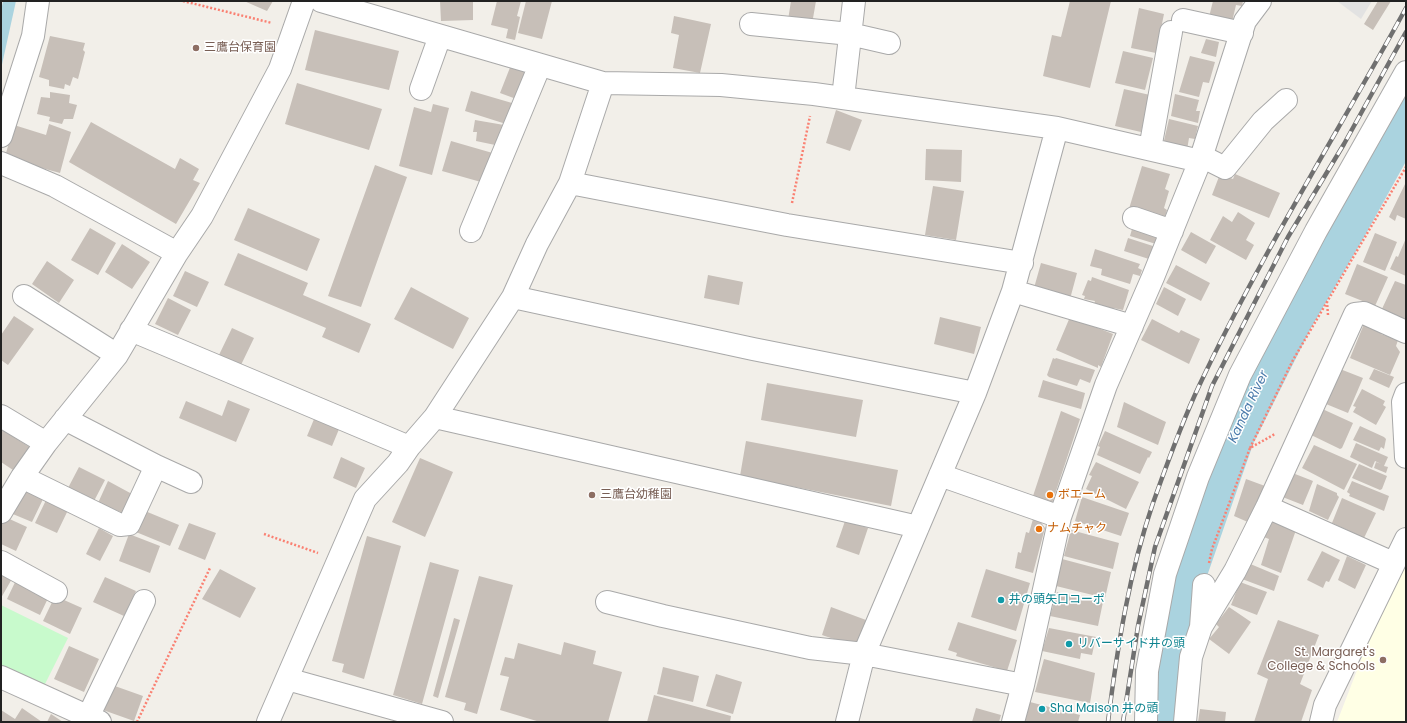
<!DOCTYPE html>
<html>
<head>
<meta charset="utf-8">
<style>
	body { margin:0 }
	#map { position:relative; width:1407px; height:723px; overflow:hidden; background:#f2efe9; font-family:Poppins,sans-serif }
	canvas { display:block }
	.frame { position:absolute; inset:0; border:2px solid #222; pointer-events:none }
</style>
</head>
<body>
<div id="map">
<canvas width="1407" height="723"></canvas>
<div class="frame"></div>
</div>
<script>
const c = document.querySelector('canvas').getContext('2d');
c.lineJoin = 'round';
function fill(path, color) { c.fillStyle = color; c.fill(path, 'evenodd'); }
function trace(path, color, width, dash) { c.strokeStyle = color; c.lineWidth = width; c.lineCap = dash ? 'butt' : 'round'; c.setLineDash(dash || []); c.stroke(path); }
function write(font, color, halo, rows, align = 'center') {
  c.font = font + ' Poppins,"Noto Sans JP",sans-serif'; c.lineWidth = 3; c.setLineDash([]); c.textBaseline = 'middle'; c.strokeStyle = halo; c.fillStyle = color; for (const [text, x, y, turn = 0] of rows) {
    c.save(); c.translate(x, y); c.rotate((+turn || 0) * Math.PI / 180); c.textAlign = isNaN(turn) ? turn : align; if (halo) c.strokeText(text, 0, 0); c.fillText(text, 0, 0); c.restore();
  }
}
fill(new Path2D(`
	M1406 565V722H1337L1385 598Z`), '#ffffe5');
fill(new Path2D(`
	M1 605 68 638 43 688 1 668Z`), '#c8facc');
fill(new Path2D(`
	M1337 1H1372L1361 19Z`), '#e2e2e2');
fill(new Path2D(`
	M3 1H16L1 69V11Z`), '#aad3df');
trace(new Path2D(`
	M1167 722 1168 694 1183 581 1234 435 1292 319 1344 230 1406 118`), '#aad3df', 42);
fill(new Path2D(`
	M244 1H273L267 11Z
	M440 1H473V20L441 21Z
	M497 1H521L517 16 520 17 515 40 506 38 508 29 491 25Z
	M526 1H552L542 39 518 33Z
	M791 1H816L812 24 788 20Z
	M1070 1H1111L1090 88 1043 76 1052 35 1061 37Z
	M1213 1H1243L1242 6 1236 5 1232 22 1209 17Z
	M1378 1H1391L1373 30 1364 24Z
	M1139 8 1164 14 1156 53 1131 48Z
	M674 16 711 24 700 73 673 68 679 35 671 33Z
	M315 30 399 51 389 90 305 70Z
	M50 36 85 43 83 50 85 52 78 79 73 77 70 86 65 84 64 89 49 86V80L39 77Z
	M1206 39 1219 42 1216 57 1201 53Z
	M1123 51 1153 58 1145 90 1115 83Z
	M1190 56 1215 62 1209 83 1203 82 1199 97 1179 92Z
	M511 65 530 72 519 100 500 93Z
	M297 83 382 109 369 150 285 124Z
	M1124 89 1150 95 1141 132 1115 126Z
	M471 91 512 103 506 124 465 111Z
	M50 92 70 95 69 103 77 105 73 119H64L62 124 49 121 50 117 37 114 41 97 50 98Z
	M1175 94 1199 100 1196 111H1200L1198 123 1171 116Z
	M433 104 449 108 432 175 399 166 414 107 431 112Z
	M836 110 862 120 850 151 826 143Z
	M1169 119 1198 126 1195 139 1189 138 1187 150 1163 145Z
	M475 120 504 125 500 146 476 141 477 132H473Z
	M91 122 175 169 180 158 199 169 193 180 200 183 176 224 69 162Z
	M49 124 71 132 60 173 9 159 6 153 14 125 46 135Z
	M451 141 496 154 488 184 442 171Z
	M926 149 962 150 961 182 925 180Z
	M375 165 407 177 361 307 328 296Z
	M1142 166 1170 174 1165 189 1169 191 1164 208 1167 210 1163 224 1128 212Z
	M1220 174 1233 179 1235 174 1280 193 1269 218 1212 195Z
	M1406 182V219L1397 215 1395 221 1389 217Z
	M933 186 964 191 956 240 925 235Z
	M248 208 320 239 307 271 234 240Z
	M1238 212 1255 223 1246 240 1254 245 1246 260 1210 240 1223 216 1232 222Z
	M1134 222 1161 231 1156 244 1130 236Z
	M90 228 116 243 98 275 71 260Z
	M1191 232 1216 246 1206 264 1181 250Z
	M1375 233 1397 242 1385 271 1363 262Z
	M1128 238 1156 247 1152 260 1124 251Z
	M1406 238V276L1390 269 1396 256 1398 257Z
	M122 244 150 262 132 289 105 272Z
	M1095 249 1140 264 1138 268 1142 270 1140 276 1133 274 1130 284 1101 275 1102 269 1090 266Z
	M238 253 308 283 303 295 371 324 359 353 322 337 326 328 224 285Z
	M47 261 74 280 59 303 32 284Z
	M1041 263 1077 273 1070 299 1034 288Z
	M1357 264 1388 277 1375 306 1345 294Z
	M1176 265 1210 283 1201 301 1166 283Z
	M185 271 209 282 197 307 173 296Z
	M708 275 743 282 739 305 704 298Z
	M1092 277 1129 290 1123 310 1113 308 1112 310 1094 304 1095 301 1084 299 1085 296 1082 295 1088 280 1091 281Z
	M1395 281 1406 285V322L1381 311Z
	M411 287 469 318 453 349 394 319Z
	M1164 287 1186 299 1178 316 1156 304Z
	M168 298 191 310 178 335 155 324Z
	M14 316 34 329 8 365 1 360V335Z
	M940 317 981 327 974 354 934 344Z
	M1070 317 1113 334 1101 367 1098 365V368L1056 350Z
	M1152 319 1179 333 1181 330 1200 339 1189 364 1141 340Z
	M1364 324 1382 331 1381 334 1398 340 1396 346 1400 352 1390 375 1350 358Z
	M232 328 254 338 240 367 218 357Z
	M1053 358 1055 359 1056 358 1095 370 1090 383 1080 379 1077 386 1049 377 1047 375Z
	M1340 369 1363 378 1348 413 1326 404Z
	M1374 369 1394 377 1389 388 1369 379Z
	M1043 380 1085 393 1081 409 1038 397Z
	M767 383 863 400 856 437 761 420Z
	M1362 389 1385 401 1383 405 1386 407 1376 425 1353 412 1356 407 1353 406Z
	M228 400 250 409 236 442 179 418 186 401 222 416Z
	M1124 402 1166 422 1158 445 1117 427Z
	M1318 407 1353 423 1342 448 1340 449 1307 433Z
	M1061 411 1080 419 1052 503 1033 496Z
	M317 412 342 422 332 446 307 436Z
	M1360 426 1384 437 1386 439 1384 449 1381 447 1379 451 1353 440Z
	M1 429 31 448 16 472 1 462Z
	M1105 431 1152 452 1149 458 1148 457 1140 474 1097 455 1100 447 1098 446Z
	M746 441 898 470 891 506 740 476Z
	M1356 443 1388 457 1384 466 1388 467 1386 473 1374 468 1376 462 1381 464 1375 461 1372 468 1350 457Z
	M1314 445 1357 464 1344 490 1302 468Z
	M341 457 365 468 356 488 333 478Z
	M420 458 453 472 425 537 392 522Z
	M1096 462 1139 482 1126 509 1086 489 1092 476 1089 475Z
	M1359 464 1387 476 1382 489 1380 490 1352 478Z
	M79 467 105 480 94 501 68 488Z
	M1290 472 1313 481 1303 505 1280 496Z
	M1246 479 1265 486 1250 523 1234 516Z
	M108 481 132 494 123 513 98 503Z
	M1352 481 1389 496 1384 511 1349 496 1350 494 1347 492Z
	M23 484 45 495 32 522 8 512Z
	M1317 484 1337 493V495L1339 497 1328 520 1309 511Z
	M1082 497 1129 513 1121 536 1075 521Z
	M47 498 69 508 57 533 35 523Z
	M1342 498 1376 513 1364 538 1332 523Z
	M145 511 179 525 170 546 136 532Z
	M3 516 27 527 16 551 1 544V521Z
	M1033 519 1040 521 1045 528 1033 573 1015 568 1018 552 1021 553 1026 532 1029 533Z
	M1269 520 1296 530 1281 573 1261 565 1269 539 1261 536Z
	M845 521 868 528 859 555 836 547Z
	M189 523 216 533 205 560 178 549Z
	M99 528 113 536 100 561 86 554Z
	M1071 530 1119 543 1113 569 1064 556Z
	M129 534 160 546 150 573 119 561Z
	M367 536 401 546 364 679 342 672 344 664 332 661Z
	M1322 551 1340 560 1329 582 1326 581 1323 588 1307 580Z
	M1347 556 1366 565 1355 589 1338 580Z
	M1062 559 1111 572 1105 598 1056 586Z
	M430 562 459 570 422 704 393 695Z
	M1248 563 1279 576 1274 591 1242 579Z
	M220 569 256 588 240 618 202 599Z
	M986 569 1030 583 1016 631 971 617Z
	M1 570 13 577 1 598Z
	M18 576 51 592 40 615 7 599Z
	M479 576 513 585 477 714 464 710 466 703 445 697Z
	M105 577 136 591 124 616 93 602Z
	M1240 582 1267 592 1257 615 1231 605Z
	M1057 592 1103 602 1098 626 1050 616Z
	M55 596 82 608 70 634 43 621Z
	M831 607 866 620 857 647 822 635Z
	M1229 607 1251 622 1229 654 1209 639 1219 627 1216 624Z
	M454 618 460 620 438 698 433 696Z
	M1278 620 1319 635 1300 684 1312 690 1301 722H1254L1268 679 1257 674Z
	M958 622 1017 640 1007 671 956 656 957 653 948 650Z
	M1049 628 1096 637 1092 655 1081 653 1080 659 1042 651Z
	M564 642 596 651 593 664 622 672 608 722H540L500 710 509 677 500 675 505 657 514 659 518 643 561 655Z
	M69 646 99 659 84 692 54 679Z
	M1044 659 1095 673 1090 703 1035 692Z
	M663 667 699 676 693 702 657 694Z
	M716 674 742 682 733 714 706 706Z
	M112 685 143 696 134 721 103 710Z
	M654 695 731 716 730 722H647Z
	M1030 702 1080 715 1078 722H1025Z
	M22 708 42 722H1V710L15 719Z
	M976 708 1001 715 999 722H972Z
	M1200 709 1226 712 1225 722H1198Z
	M51 714 63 722H47Z`), '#c7bfb8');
const minor = new Path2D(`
	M321 1 603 83 721 85 814 94 1057 128 1200 161
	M1183 20 1242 33
	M751 24 850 34 889 43
	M421 89 440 36
	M843 98 854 1
	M1 136 33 36 38 1
	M1150 149 1171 32
	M1201 156 1225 168 1263 121 1286 100
	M1 163 55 186 177 253
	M570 183 787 225 1022 263
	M1134 218 1172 231
	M471 231 540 65
	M1013 291 1132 326
	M24 296 117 355
	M513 297 753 349 975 393
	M131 330 409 447
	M1406 394 1403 402 1406 457
	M1 416 46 443
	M435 417 918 527
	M65 419 156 466 191 482
	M940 475 1060 517
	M22 477 120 525 129 524 156 466
	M1267 507 1393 563
	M1 512 22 477 46 443 117 355 177 253 202 216 280 69 304 1
	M1 562 56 592
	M607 602 663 616 810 648 864 654 1023 685
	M1201 627 1235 571 1267 507 1355 314 1364 313 1406 332
	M1 677 100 722
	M287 679 442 722
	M88 717 144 601
	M268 722 365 499 398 463 409 447 435 417 513 297 537 244 570 183 603 83
	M847 722 864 654 975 393 1013 291 1057 128
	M1013 722 1023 685 1060 517 1106 385 1153 277 1200 161 1245 21 1260 1
	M1146 722 1147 671 1165 574 1198 477 1240 375 1316 231 1406 72
	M1185 722 1191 657 1201 627 1204 585
	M1321 722 1325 705 1406 539`);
trace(minor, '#a9a9a9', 24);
trace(new Path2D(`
	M183 1 272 23
	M792 203 810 116
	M1328 315 1327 302 1406 167
	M1250 448 1293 360 1327 302
	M264 534 318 553
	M1209 563 1212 549 1250 448 1275 434
	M137 722 210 568`), '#fa8072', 2.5, [2, 2]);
trace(minor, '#fff', 22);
const rail = new Path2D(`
	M1108 722C1117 649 1129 573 1153 503 1167 464 1181 424 1199 386 1260 256 1337 134 1406 8
	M1123 722 1138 626 1155 547 1212 386 1288 237 1344 144 1406 32`);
trace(rail, '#707070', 4.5);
trace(rail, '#fff', 3, [9]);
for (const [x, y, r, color] of [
	[196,48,4,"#8d6e63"],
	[592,495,4,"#8d6e63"],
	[1050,495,4,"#e8710a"],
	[1039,529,4,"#e8710a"],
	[1001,600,4,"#0f9aa8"],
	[1069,644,4,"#0f9aa8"],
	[1383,660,4,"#8d6e63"],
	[1042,709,4,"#0f9aa8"]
]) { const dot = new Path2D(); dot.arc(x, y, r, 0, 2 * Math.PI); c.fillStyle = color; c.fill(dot); trace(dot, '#fff', 1.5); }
write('12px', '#785e54', '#fff', [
	["三鷹台保育園",204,48],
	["三鷹台幼稚園",600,495],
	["St. Margaret's",1375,653,"right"],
	["College & Schools",1375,667,"right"]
], 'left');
write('12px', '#c56008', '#fff', [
	["ボエーム",1058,495],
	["ナムチャク",1047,529]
], 'left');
write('12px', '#0d838f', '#fff', [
	["井の頭矢口コーポ",1009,600],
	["リバーサイド井の頭",1077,644],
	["Sha Maison 井の頭",1050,709]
], 'left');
write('italic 13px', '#4a7aab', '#fff', [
	["Kanda River",1249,407,-65]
]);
</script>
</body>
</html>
